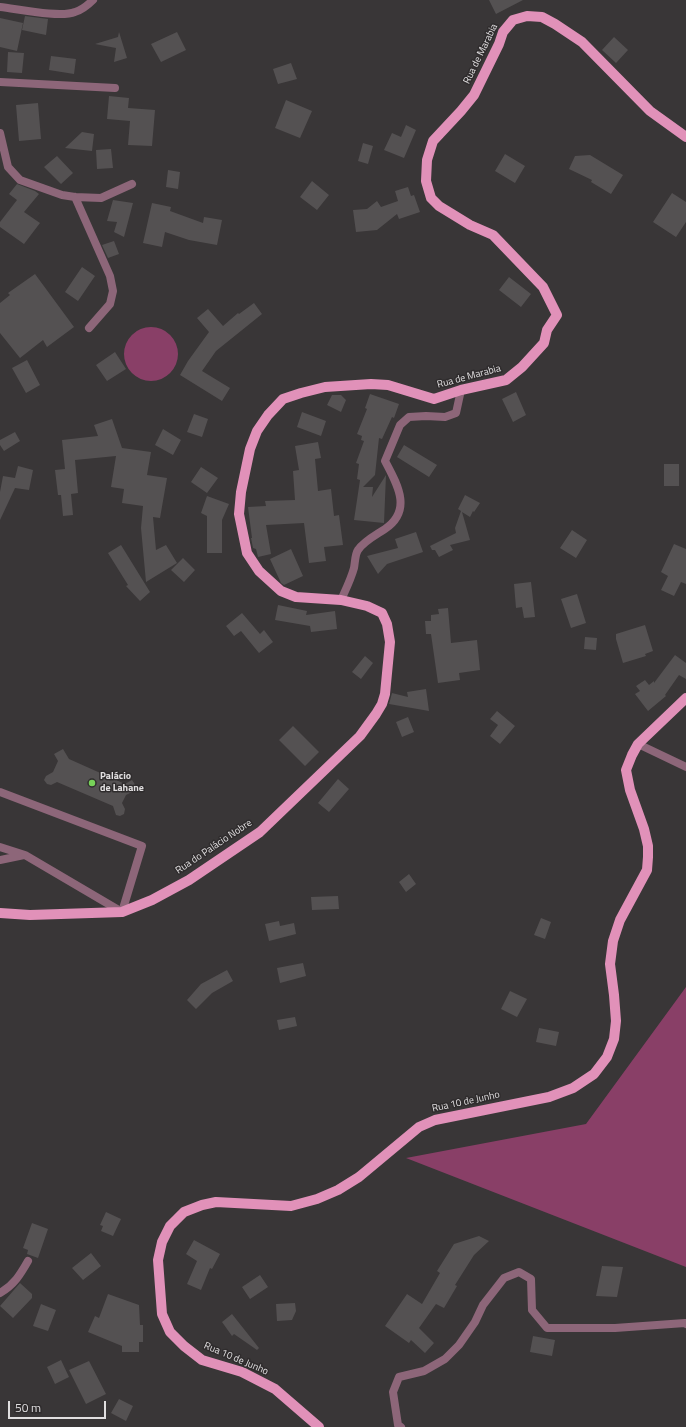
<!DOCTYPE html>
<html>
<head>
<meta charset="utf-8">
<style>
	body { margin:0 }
	#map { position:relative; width:686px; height:1427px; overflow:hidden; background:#393637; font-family:"Titillium Web",sans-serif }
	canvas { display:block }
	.scale { position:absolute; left:8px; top:1401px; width:98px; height:18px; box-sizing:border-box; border:2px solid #e1dfe0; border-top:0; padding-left:5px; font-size:12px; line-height:14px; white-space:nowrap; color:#e1dfe0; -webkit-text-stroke:3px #2f2c2d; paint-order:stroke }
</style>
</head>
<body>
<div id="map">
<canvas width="686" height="1427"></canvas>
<div class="scale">50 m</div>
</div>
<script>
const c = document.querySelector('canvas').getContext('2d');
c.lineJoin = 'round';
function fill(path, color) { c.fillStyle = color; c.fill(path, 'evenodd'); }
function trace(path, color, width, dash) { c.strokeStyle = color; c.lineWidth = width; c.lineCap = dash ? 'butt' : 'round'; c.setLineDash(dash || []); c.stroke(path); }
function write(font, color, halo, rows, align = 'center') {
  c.font = font + ' "Titillium Web",sans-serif'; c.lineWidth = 3; c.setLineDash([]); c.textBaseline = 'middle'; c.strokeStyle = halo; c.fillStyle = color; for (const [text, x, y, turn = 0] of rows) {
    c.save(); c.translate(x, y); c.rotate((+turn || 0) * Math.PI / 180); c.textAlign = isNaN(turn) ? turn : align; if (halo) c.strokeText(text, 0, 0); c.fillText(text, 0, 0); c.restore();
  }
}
fill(new Path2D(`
	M124 354a27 27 0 1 1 54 0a27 27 0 1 1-54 0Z
	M686 987V1267L406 1158 586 1124Z`), '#893f67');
fill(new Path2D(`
	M489 0H523L496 14Z
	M25 16 48 19 46 35 22 30Z
	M0 18 23 23 17 51 0 47Z
	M119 32 127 58 114 62 116 48 95 44 118 37Z
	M177 32 186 50 161 62 151 44Z
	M614 37 628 50 616 63 602 50Z
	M8 52 24 53 22 73 7 72Z
	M51 56 76 59 74 74 49 70Z
	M291 63 297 79 278 84 273 69Z
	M109 96 129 98 128 108 155 110 152 146 128 145 130 121 107 119Z
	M286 100 312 111 300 138 275 128Z
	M38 103 41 139 19 141 16 105Z
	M406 125 416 130 404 158 384 150 392 133 401 137Z
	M82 132 94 134 92 151 65 148Z
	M363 143 373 146 368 164 358 161Z
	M111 149 113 168 97 169 96 150Z
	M505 154 525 166 515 183 495 171Z
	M590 155 623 175 611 194 591 182 592 180 569 169 575 156Z
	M57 156 73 173 61 184 44 167Z
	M168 170 180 172 178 189 166 187Z
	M312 181 329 195 317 210 300 197Z
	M17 184 35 191 39 194 24 212 40 223 24 244 0 227V222L17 200 9 194Z
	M408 187 411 196 414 195 420 212 399 219 397 214 377 230 356 232 353 210 367 209 377 201 381 207 398 201 395 191Z
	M672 193 686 202V222L676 237 653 222Z
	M113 200 133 203 124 237 114 232 117 222 107 221Z
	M152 203 171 207 170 211 203 223 204 217 222 220 217 245 189 240 165 232 162 247 143 243Z
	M114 241 119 254 108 258 102 245Z
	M82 267 95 276 78 301 65 292Z
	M35 274 74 327 47 347 43 340 20 358 0 333V303L10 295 8 293Z
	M509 277 531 294 521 307 499 290Z
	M254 303 262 314 216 351 202 371 230 388 222 401 180 375 188 361 209 332 197 318 208 309 223 326 238 313 239 314Z
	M115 352 126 369 107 381 96 365Z
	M27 360 40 385 26 393 12 368Z
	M516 392 526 415 513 422 502 399Z
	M370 394 399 404 394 418 392 417 382 439 379 438 375 475 363 487H373L372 497 386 475 384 523 354 520 360 480 357 479 359 464 356 463 364 441 361 440 362 436 357 434 367 409 365 408Z
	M332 395H341L346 400 341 412 327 405Z
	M302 412 326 421 321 436 297 427Z
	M194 414 208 419 202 437 187 432Z
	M112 419 122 448 151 452 147 475 167 478 160 518 153 517 156 550 166 545 177 563 146 582 141 528 143 506 122 503 124 489 111 487 116 456 75 460 78 493 71 494 73 515 63 516 61 495H58L55 470 65 469 62 440 98 436 94 425Z
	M163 429 181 440 173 455 155 445Z
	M15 432 20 441 4 451 0 445V440Z
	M318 442 321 458 315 459 318 491 331 489 334 516 339 515 343 545 324 547 326 561 309 563 304 523 266 525 271 554 258 557 256 549 253 548 251 538H252L248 507 266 506 265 501 295 500 293 471 299 470 295 446Z
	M404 445 437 465 429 477 397 457Z
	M664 464H679V486H664Z
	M18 466 33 470 29 490 15 488 0 520V492L3 476 15 478Z
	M201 467 218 478 207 493 191 482Z
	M465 495 480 503 474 512 473 511 470 517 462 512 470 540 450 545 453 550 439 557 435 550H432L430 546 456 533 455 528 461 511 458 509Z
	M207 496 229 504 222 520V553H207V516L201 513Z
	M572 530 587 540 576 558 560 548Z
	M416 532 423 552 387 564 378 574 367 556 398 548 395 539Z
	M674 544 686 549V584L681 582 674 596 661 590 668 576 661 572Z
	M121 545 150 592 140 601 126 586 128 585 108 553Z
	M291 549 303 576 284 585 281 583 270 559Z
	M183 558 195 570 184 582 171 570Z
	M531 582 535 617 524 618 522 607 516 608 514 584Z
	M577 594 586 623 571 628 561 599Z
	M278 605 307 611 306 615 335 611 337 629 311 632 310 626 275 620Z
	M448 608 451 643 477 640 480 670 459 673 460 680 438 683 431 634H426L425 621H431V615L439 614 438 609Z
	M242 613 260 634 264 630 273 642 259 653 241 631 234 636 226 626Z
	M645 625 653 651 645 654 646 656 623 663 616 639V634Z
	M585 637 597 638 596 650 584 649Z
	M675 655 686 663V679L679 675 665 695 666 696 648 711 635 694 640 691 636 686 645 680 649 685 654 681V683Z
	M365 656 373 663 361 679 352 672Z
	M426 689 429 711 389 704 392 693 408 697 407 692Z
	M497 711 515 726 500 744 490 736 498 725 490 719Z
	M408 717 414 732 402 737 396 722Z
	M293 726 319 752 305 766 279 740Z
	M63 749 69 759 125 784 132 780 136 786 134 791 126 795 122 803 125 809 124 814 120 816 116 815 113 806 57 782 51 785 47 784 44 780 46 776 53 772 58 761 54 754Z
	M338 779 349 789 329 812 318 803Z
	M409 874 416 884 406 892 399 882Z
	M338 896 339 909 312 910 311 897Z
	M541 918 551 922 545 939 534 935Z
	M279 921 280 926 294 923 296 934 269 941 265 924Z
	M303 963 306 976 280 983 277 968Z
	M227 970 233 981 212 993 196 1009 187 1000 201 984Z
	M510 991 527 999 517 1017 501 1009Z
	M295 1017 297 1026 279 1030 277 1020Z
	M539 1028 559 1032 556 1046 536 1042Z
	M106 1212 121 1219 113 1236 101 1231 103 1226 100 1225Z
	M32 1223 48 1229 38 1258 27 1254 28 1250 23 1248Z
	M479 1236 489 1241 474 1255 455 1285 457 1286 444 1308 436 1304 419 1328 434 1343 425 1353 411 1340 409 1343 385 1326 407 1294 422 1304 440 1273 437 1271 454 1244Z
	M194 1240 220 1254 212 1269 210 1268 201 1290 187 1284 197 1261 186 1254Z
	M91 1253 101 1266 83 1280 72 1268Z
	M602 1266 623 1267 617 1297 596 1296Z
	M260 1275 268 1287 250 1299 242 1287Z
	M20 1283 32 1294V1298L13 1318 0 1306Z
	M108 1294 139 1305 140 1325H143V1342H139V1352H122V1346L88 1332 95 1316 99 1318Z
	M295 1303 296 1311 292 1320 277 1321 276 1304Z
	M41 1304 56 1310 48 1331 33 1326Z
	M232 1314 259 1348 257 1350 234 1334 232 1336 222 1322Z
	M533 1336 555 1340 552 1356 530 1352Z
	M61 1360 69 1377 55 1384 47 1367Z
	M89 1361 106 1394 86 1404 69 1370Z
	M119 1399 133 1406 126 1421 111 1413Z`), '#545152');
trace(new Path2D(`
	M0 792 142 846 122 912`), '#8d6679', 8);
trace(new Path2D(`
	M0 7C18 9 60 18 75 12 82 10 88 5 93 0
	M0 82 115 88
	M0 133 8 167 20 180 62 195 75 197 101 198 132 184
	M75 197 110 276 113 291 110 304 89 328
	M341 600C346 589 351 579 354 568 355 563 355 554 358 550 364 541 376 535 385 529 413 510 397 484 385 461L400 425 409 417 426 416 445 417 456 413 461 390
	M638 744 686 767
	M0 847 25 855 122 912
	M0 860 24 855
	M0 1293C14 1285 20 1275 28 1261
	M401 1427 398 1425 393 1392 399 1377 424 1371 445 1359 459 1345 475 1322 483 1305 504 1278 519 1272 531 1279 532 1310 547 1328H615L685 1323 686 1324`), '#8d6679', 8);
trace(new Path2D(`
	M0 913 30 915 122 912 152 900 189 880 260 832 360 736 376 714 382 704 385 694 390 642 387 624 382 613 367 606 341 600 296 597 281 591 259 571 247 553 239 514 241 492 250 449 257 431 268 415 283 399 301 393 325 387 371 384 388 385 434 399 461 390 506 380 522 367 544 343 547 330 557 315 543 287 493 235 470 225 439 206 431 198 426 181 427 160 433 141 461 111 474 95 499 44 503 32 513 20 527 16 542 17 555 24 582 42 650 111 686 137
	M319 1427 275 1389 242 1372 202 1360 184 1346 170 1332 162 1314 158 1260 162 1242 170 1226 184 1212 202 1205 216 1202 291 1206 317 1199 338 1190 359 1177 419 1127 435 1120 549 1097 573 1088 594 1074 607 1057 614 1039 616 1021 614 995 610 964 613 941 620 920 647 870 648 857V846L644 829 630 790 626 770 632 755 638 744 686 698`), '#e191b9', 10);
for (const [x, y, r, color] of [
	[92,783,4,"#77d259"]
]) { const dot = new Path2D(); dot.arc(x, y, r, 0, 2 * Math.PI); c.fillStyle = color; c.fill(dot); trace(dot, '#2f2c2d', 1.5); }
write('10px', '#e1dfe0', '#2f2c2d', [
	["Rua de Marabia",481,54,-64],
	["Rua de Marabia",469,377,-15],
	["Rua do Palácio Nobre",214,847,-34],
	["Rua 10 de Junho",466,1102,-12],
	["Rua 10 de Junho",236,1359,23]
]);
write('bold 10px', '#e1dfe0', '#2f2c2d', [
	["Palácio",100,777],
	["de Lahane",100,789]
], 'left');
</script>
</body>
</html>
